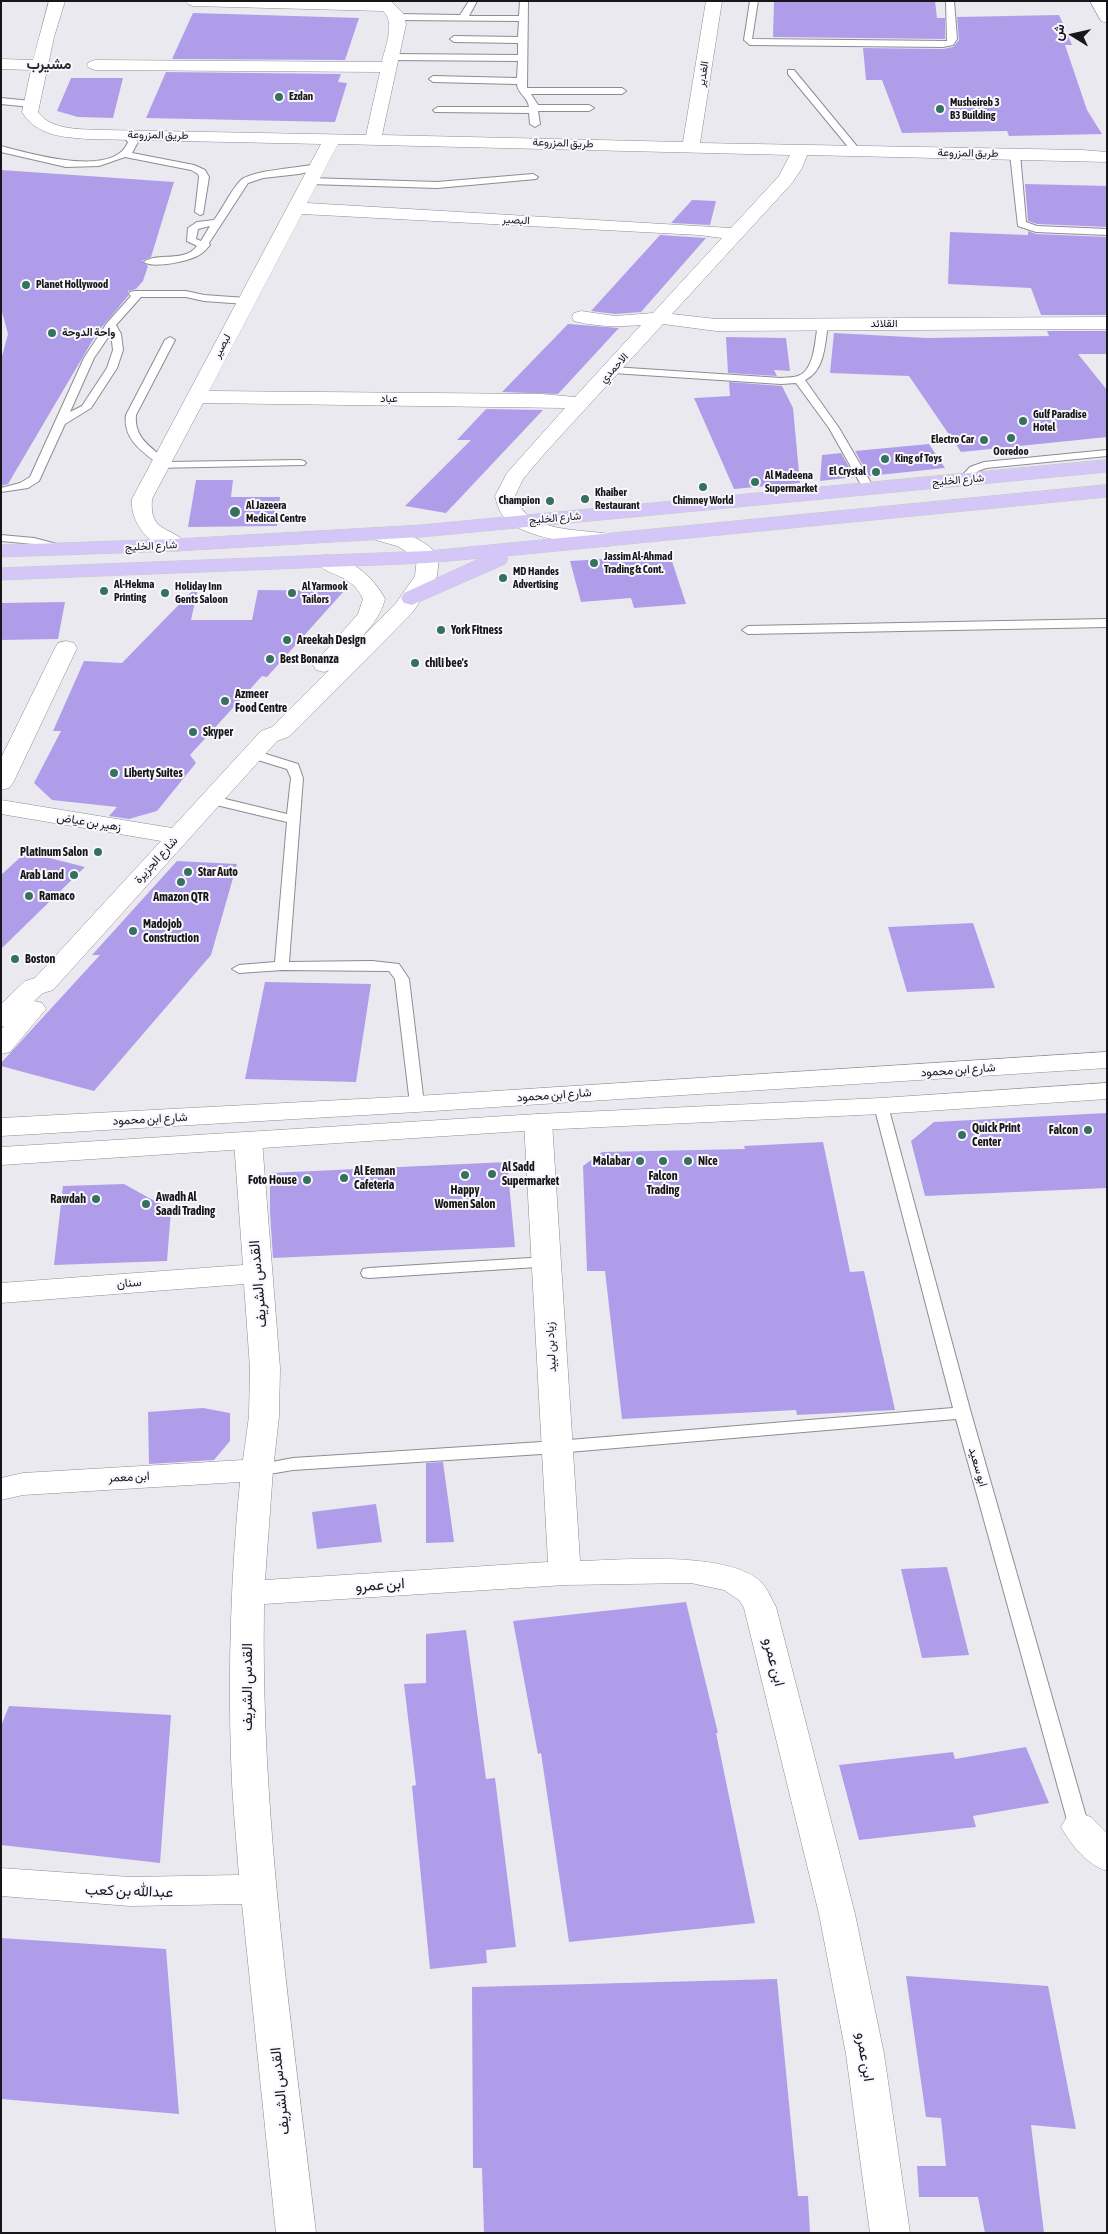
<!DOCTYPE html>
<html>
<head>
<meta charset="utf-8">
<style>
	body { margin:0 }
	#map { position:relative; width:1108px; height:2234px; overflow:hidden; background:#ebe9f0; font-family:"Asap Condensed",Vazirmatn,sans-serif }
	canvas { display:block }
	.frame { position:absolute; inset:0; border:2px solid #171719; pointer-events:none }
	.north { position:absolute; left:1048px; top:10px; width:50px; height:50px; -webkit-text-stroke:4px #f8f7fe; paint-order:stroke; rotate:280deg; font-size:14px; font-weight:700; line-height:20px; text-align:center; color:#171719 }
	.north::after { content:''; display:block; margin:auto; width:18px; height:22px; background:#171719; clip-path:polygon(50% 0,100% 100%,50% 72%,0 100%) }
</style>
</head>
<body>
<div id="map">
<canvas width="1108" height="2234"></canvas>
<div class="frame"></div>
<div class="north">ش</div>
</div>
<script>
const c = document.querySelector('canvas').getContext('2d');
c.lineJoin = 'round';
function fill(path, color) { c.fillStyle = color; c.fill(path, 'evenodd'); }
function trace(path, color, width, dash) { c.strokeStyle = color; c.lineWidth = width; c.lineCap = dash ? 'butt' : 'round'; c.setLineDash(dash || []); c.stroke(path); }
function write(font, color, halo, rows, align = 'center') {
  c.font = font + ' "Asap Condensed",Vazirmatn,sans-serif'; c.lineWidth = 4; c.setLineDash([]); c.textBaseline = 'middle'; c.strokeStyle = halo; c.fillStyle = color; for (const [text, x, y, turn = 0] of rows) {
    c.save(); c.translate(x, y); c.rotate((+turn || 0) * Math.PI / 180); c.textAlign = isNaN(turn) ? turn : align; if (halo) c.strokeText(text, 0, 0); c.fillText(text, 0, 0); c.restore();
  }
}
fill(new Path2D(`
	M774 1H935L937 18H945V39L773 37Z
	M193 13 294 16 359 18 345 60 172 59Z
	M1059 15 1072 45H1065L1087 110 1102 134 1009 136 1007 131 902 133 882 80H866L863 48 943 49 953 47 959 40 957 17Z
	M166 72 341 74 338 82 347 83 335 122 146 118Z
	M71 78H123L113 118 78 117 57 111Z
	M1 170 174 182 151 257 142 261 148 266 143 281 136 289 128 291V296L97 333 8 484 1 486V360L8 334 1 308Z
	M1025 184 1107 186V227L1037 224 1028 221Z
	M692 200 716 201 710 225 671 223Z
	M1028 231 1036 234 1107 237V315H1041L1031 288 948 284 950 232 1028 235Z
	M660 235 706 238 641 312 615 314 591 311Z
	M568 324 619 328 558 394 502 392Z
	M1047 331H1107V354H1078L1107 390V437L961 452 909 376 830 373 834 333 927 338 1049 336Z
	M726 337 786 338 790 371 774 370 777 376 728 373Z
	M729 382 782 386 793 408 800 483 734 489 694 398 730 396Z
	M486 409 543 410 446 513 405 506 471 440H457Z
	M929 444 945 468 869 476 855 451Z
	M841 453 855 477 820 481 822 455Z
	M196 480H233L231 497H280L277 526 188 527Z
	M670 555 686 604 634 608 631 598 581 602 570 561Z
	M199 584 191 620H252L258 590 344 591 267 677 262 676 190 755 196 763 157 811 129 819 109 816 117 807 52 800 34 783 61 731H53L84 661 122 663Z
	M65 602 58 639 1 640V603Z
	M26 852 85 867 1 949V875Z
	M177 861 237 864 211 955 94 1091 1 1066V1063L100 955H92Z
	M973 923 995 988 907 992 888 927Z
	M265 982 371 984 356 1082 245 1079Z
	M1107 1113V1188L925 1196 911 1141 934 1122Z
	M823 1142 850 1272 864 1271 895 1410 797 1415 796 1410 622 1419 605 1271H587L583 1166 602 1152 745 1149 744 1146Z
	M507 1162 515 1247 273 1258 270 1212V1173Z
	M124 1184 171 1210 167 1261 54 1265 63 1186Z
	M203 1408 230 1413V1441L214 1460 149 1464 148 1412Z
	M443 1462 454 1542 426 1543V1463Z
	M376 1504 382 1542 317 1549 312 1512Z
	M947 1567 969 1655 922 1658 901 1569Z
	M686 1602 718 1733H716L755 1923 569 1942 541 1753 538 1754 513 1621Z
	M466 1630 486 1779 495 1778 516 1947 486 1950 487 1963 430 1969 412 1786 416 1785 404 1684 426 1683V1634Z
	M9 1706 171 1715 160 1863 1 1845V1726Z
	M1026 1747 1049 1803 973 1816 976 1827 859 1840 839 1765 953 1752 955 1759Z
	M1 1938 166 1949 179 2114 1 2099Z
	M906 1976 1048 1986 1076 2129 1031 2125 1044 2233H985L978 2197H919L917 2166H946L941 2118 926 2117Z
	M777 1979 798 2196H808L810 2233H484L482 2168H473L472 1987Z`), '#b09dea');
const service = new Path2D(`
	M469 1H477L469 16H519L520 1H528L527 88H622L626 91 622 94H531L538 105H589L594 108 589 111H538L540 124 535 127 530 124 529 113 435 112 433 110 438 107H529C528 97 517 93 517 84L433 82 429 79 433 76 517 78 518 61 391 60 387 57 391 54 518 55V43L454 42 450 39 454 36 518 37 519 21 397 20 393 17 397 14 460 15Z
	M750 1H758L752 39 947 41 946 1H954L957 39 953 45 943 47 750 45 744 40Z
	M788 70H794L860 150V154H854L788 74Z
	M1 98 31 101 36 104 31 107 1 104Z
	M127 132 130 133 138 142 132 153 194 165 205 170 209 177 203 214 200 215 195 212 199 177 198 174 191 170 125 157 99 166 66 167 1 152V146C28 153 114 179 128 142L122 135Z
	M1015 151 1020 154 1026 222 1037 226 1107 229V235L1036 232 1018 226 1010 154Z
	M317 164 320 165V169L299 174 263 178 248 183 209 243 210 245C207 248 205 251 202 253 193 261 153 269 144 262 156 252 185 263 197 246L187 241 188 228 197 222 214 220C223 208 230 192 240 181 250 170 300 168 317 164ZM210 226 201 241 196 239 198 229Z
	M533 174 538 177 536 179 437 188 309 184 304 181 309 178 437 182Z
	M134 291H186L204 295 246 298 251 301 246 304 204 301 186 297H141L116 325 121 334 123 350 117 368 91 408 65 424 39 481 28 488 1 492V488L20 483 30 477 84 358 107 323 131 296 129 294 130 292ZM111 333 113 350 107 368 82 406 70 412 94 358Z
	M823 321 828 324C825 343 825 371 805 380L839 428 874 488 872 490H864L829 428 796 383 781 384 613 373 608 370 613 367 781 378C786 377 792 378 798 376 815 370 815 339 818 324Z
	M170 337 175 340 136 415C134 437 149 446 165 459L166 462 300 460 304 461 306 463 304 465 154 468 152 466 157 463C140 450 123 438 126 415L165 340Z
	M1107 450V456L986 468 978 471 968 482H960L958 480 970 467 984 462Z
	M1 535 34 538 68 547 70 549 64 552 34 544 1 541Z
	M1107 619V627L748 634 742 630 748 626Z
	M253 750 298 764 303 778 289 962 372 961 399 964 409 979 424 1104 422 1107H412L410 1104 395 979 389 971 282 970 239 973 232 969 239 965 275 962 287 822 208 803 206 800 213 796 287 814 291 778 287 769 248 757 247 754 248 751Z
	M881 1101 886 1103 888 1106 971 1413 1089 1827 1086 1832 1079 1835 1072 1832 1069 1827 956 1419 557 1453 293 1470 257 1476 251 1474 248 1470 251 1466 293 1458 557 1441 953 1408 874 1106 876 1103Z
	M546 1257 552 1258 554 1262 552 1266 369 1278 363 1277 361 1273 363 1269 369 1268Z`);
const minor = new Path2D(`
	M49 1H65L54 37 38 112C51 131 83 129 103 130L366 135 380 72 95 70 89 68 87 65 89 62 95 60 382 62C385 47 396 22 383 11L193 6 188 4 185 1H391L403 13 406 24 382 135 683 142 706 1H722L700 143 1082 150 1107 152V162L807 155 802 168 792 183 672 314 716 319 1107 317V329L716 331 663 324 545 453 523 479 515 496C527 535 582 528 615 535L618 540 615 545 607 546C578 543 525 540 504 517 499 511 497 504 495 496L507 473 565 408 203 403 152 499C149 535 173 525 187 545L184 550C156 556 129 524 132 499L321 144 88 139C62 137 37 136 22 112L31 70 1 69V59L33 60ZM338 144 790 155 779 176 731 228 307 203ZM302 214 699 235 722 238 653 313 615 316 581 311 574 313 572 317 574 321C597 327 618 327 641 325L575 397 542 394 209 391Z
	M1090 1H1106L1107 23 1101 21Z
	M376 528C399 532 424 536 439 557L437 576 412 613 299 727 288 737 277 741 53 990 43 993 34 1001 42 1003 46 1009 10 1052 1 1054V1029L4 1026 1 1027V1004L25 981 35 978 161 841 1 814V800L172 828 261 731 272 727 329 670 324 672 316 670 313 665 358 614 363 599C351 572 326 577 315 561L318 556C344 550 375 578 385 599 380 620 363 635 349 651L396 603 415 576 417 558 397 546 369 538 365 534 369 530Z
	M66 641 74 643 77 648 13 783 9 788 1 790V758L55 648 58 643Z
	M538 1114 548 1116 552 1122 580 1561C624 1560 732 1550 763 1584 768 1590 772 1600 776 1607L855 1914 884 2054 910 2233H870L846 2054 819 1914 744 1608 739 1600 724 1590 691 1583 565 1585 264 1604C260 1815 292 2024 316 2233H276L242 1904 130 1906 1 1896V1868L130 1877 239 1875C236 1836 232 1797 231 1758 228 1666 231 1574 240 1482L23 1495 1 1500V1478L23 1473 243 1460 249 1416 250 1368 244 1284 1 1303V1283L243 1265 234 1141 238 1135 248 1132 258 1135 262 1141 280 1368 279 1416 273 1470 265 1580 548 1562 524 1122 528 1116Z
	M1079 1813 1091 1817 1107 1833V1871C1088 1865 1071 1845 1061 1827L1067 1817Z`);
const tertiary = new Path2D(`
	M1107 1052V1068L417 1112 1 1136V1118L417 1096Z
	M1107 1083V1099L881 1114 538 1130 1 1165V1147L538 1114 881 1098Z`);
const primary = new Path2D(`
	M1107 460V472L421 537 176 551 1 557V545L176 539 421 525Z
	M1107 485V497L506 556 508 559 505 564 412 605 404 603 401 598 404 593 481 558 428 563 1 580V568L428 551Z`);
trace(service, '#8d8c92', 2);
trace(minor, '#8d8c92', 1);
trace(tertiary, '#8d8c92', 1);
trace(primary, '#c7c7c8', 1);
fill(service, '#fff');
fill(minor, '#fff');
fill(tertiary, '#fff');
fill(primary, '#d4c7f8');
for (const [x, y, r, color] of [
	[279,97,5,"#35715c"],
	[940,109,5,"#35715c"],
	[26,285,5,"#35715c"],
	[52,333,5,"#35715c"],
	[1023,421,5,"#35715c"],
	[1011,438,5,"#35715c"],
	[984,440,5,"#35715c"],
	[885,459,5,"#35715c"],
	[876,472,5,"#35715c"],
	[755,482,5,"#35715c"],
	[703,487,5,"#35715c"],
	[585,499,5,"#35715c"],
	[550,501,5,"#35715c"],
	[235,512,6,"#35715c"],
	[594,563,5,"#35715c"],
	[503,578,5,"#35715c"],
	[104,591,5,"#35715c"],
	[165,593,5,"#35715c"],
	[292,593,5,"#35715c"],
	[441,630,5,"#35715c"],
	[287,640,5,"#35715c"],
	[270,659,5,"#35715c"],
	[415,663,5,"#35715c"],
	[225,701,5,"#35715c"],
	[193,732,5,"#35715c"],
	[114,773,5,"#35715c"],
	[98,852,5,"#35715c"],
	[188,872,5,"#35715c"],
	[74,875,5,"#35715c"],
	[181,882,5,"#35715c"],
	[29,896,5,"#35715c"],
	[133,931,5,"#35715c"],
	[15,959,5,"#35715c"],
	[1088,1130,5,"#35715c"],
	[962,1135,5,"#35715c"],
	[640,1161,5,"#35715c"],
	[663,1161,5,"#35715c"],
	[688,1161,5,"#35715c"],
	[492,1174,5,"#35715c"],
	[465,1175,5,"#35715c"],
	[344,1178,5,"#35715c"],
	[307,1180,5,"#35715c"],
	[96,1199,5,"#35715c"],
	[146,1204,5,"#35715c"]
]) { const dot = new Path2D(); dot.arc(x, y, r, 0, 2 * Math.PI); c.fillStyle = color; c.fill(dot); trace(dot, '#f8f7fe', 2); }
write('11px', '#171719', '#f8f7fe', [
	["الغدير",703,74,-81],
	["طريق المزروعة",158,135,1],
	["طريق المزروعة",563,143,2],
	["طريق المزروعة",968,153,1],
	["البصير",516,220,3],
	["القلائد",884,324],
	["لبصير",222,346,-62],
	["الاحمدي",614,368,-47],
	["عباد",389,399],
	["شارع الخليج",958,480,-5],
	["شارع الخليج",555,518,-5],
	["شارع الخليج",151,546,-3]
]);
write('bold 11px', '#171719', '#f8f7fe', [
	["Ezdan",289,97],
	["Musheireb 3",950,103],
	["B3 Building",950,116],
	["Planet Hollywood",36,285],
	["واحة الدوحة",62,333],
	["Gulf Paradise",1033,415],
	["Hotel",1033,428],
	["Electro Car",974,440,"right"],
	["Ooredoo",1011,452,"center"],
	["King of Toys",895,459],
	["El Crystal",866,472,"right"],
	["Al Madeena",765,476],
	["Supermarket",765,489],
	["Khaiber",595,493],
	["Restaurant",595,506],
	["Champion",540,501,"right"],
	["Chimney World",703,501,"center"],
	["Al Jazeera",246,506],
	["Medical Centre",246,519],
	["Jassim Al-Ahmad",604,557],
	["Trading & Cont.",604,570],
	["MD Handes",513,572],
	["Advertising",513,585],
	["Al-Hekma",114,585],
	["Printing",114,598],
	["Holiday Inn",175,587],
	["Gents Saloon",175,600],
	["Al Yarmook",302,587],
	["Tailors",302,600]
], 'left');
write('bold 12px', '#171719', '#f8f7fe', [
	["York Fitness",451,630],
	["Areekah Design",297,640],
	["Best Bonanza",280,659],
	["chili bee's",425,663],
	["Azmeer",235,694],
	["Food Centre",235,708],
	["Skyper",203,732],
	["Liberty Suites",124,773],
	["Platinum Salon",88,852,"right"],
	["Star Auto",198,872],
	["Arab Land",64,875,"right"],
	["Ramaco",39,896],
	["Amazon QTR",181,897,"center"],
	["Madojob",143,924],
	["Construction",143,938],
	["Boston",25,959],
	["Quick Print",972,1128],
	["Center",972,1142],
	["Falcon",1078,1130,"right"],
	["Malabar",630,1161,"right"],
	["Nice",698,1161],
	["Al Sadd",502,1167],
	["Supermarket",502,1181],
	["Al Eeman",354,1171],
	["Cafeteria",354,1185],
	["Falcon",663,1176,"center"],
	["Trading",663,1190,"center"],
	["Foto House",297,1180,"right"],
	["Happy",465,1190,"center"],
	["Women Salon",465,1204,"center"],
	["Awadh Al",156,1197],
	["Saadi Trading",156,1211],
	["Rawdah",86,1199,"right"]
], 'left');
write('12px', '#171719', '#f8f7fe', [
	["زهير بن عياض",89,822,9],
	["شارع الجزيرة",156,860,-48],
	["شارع ابن محمود",958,1070,-4],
	["شارع ابن محمود",554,1095,-4],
	["شارع ابن محمود",150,1119,-3],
	["سنان",129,1283,-4],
	["زياد بن لبيد",551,1347,-93],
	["ابو سعيد",978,1467,74],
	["ابن معمر",129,1477,-3]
]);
write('bold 15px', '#2b2a2f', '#f8f7fe', [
	["مشيرب",49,64]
]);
write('15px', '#171719', '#f8f7fe', [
	["القدس الشريف",258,1284,-95],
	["ابن عمرو",380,1585,-4],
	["ابن عمرو",774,1662,76],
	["القدس الشريف",247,1687,-90],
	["عبدالله بن كعب",129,1891,2],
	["ابن عمرو",865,2057,81],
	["القدس الشريف",280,2091,-96]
]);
</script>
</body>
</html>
